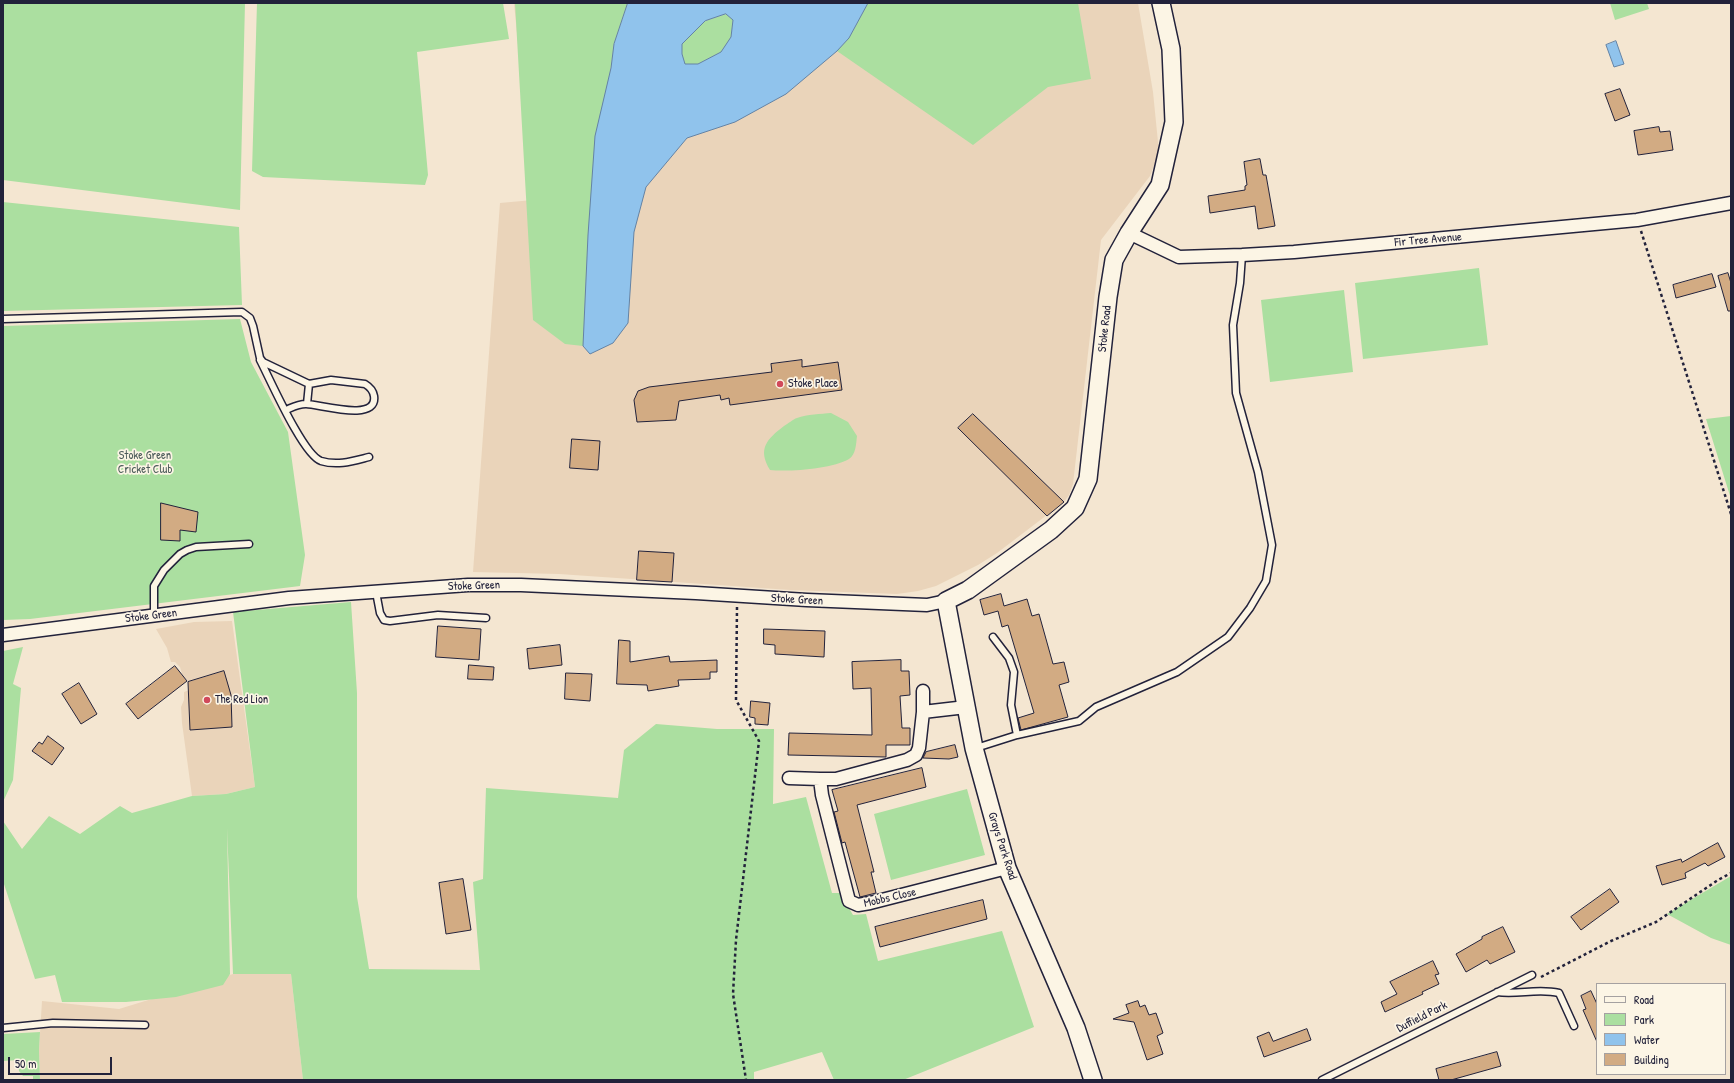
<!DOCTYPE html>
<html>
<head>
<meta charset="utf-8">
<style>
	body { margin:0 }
	#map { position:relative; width:1734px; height:1083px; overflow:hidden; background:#f4e6d1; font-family:"Patrick Hand",sans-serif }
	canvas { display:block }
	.frame { position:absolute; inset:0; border:4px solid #22223b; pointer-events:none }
	.legend { position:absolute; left:1596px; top:983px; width:130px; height:92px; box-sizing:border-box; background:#fcf5e5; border:1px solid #a5a1a1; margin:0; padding:5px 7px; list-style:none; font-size:12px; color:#22223b }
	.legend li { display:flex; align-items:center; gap:8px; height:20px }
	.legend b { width:20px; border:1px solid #a5a1a1 }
	.scale { position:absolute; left:8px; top:1057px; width:104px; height:18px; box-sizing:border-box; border:2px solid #22223b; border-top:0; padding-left:5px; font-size:12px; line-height:14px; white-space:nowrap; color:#22223b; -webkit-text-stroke:3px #fcf5e5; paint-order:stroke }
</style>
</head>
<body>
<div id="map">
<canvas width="1734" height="1083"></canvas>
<div class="frame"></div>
<ul class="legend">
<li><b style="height:5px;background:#fcf5e5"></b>Road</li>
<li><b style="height:11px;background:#abdfa0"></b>Park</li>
<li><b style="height:11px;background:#90c3ec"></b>Water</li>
<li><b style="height:11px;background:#d2ab83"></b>Building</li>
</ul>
<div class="scale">50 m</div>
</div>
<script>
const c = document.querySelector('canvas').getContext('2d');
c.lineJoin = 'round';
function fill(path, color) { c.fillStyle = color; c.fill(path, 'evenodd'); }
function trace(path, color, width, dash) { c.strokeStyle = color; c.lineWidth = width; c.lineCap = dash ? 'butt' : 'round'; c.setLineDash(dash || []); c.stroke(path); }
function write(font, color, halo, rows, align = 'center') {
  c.font = font + ' "Patrick Hand",sans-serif'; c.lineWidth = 3.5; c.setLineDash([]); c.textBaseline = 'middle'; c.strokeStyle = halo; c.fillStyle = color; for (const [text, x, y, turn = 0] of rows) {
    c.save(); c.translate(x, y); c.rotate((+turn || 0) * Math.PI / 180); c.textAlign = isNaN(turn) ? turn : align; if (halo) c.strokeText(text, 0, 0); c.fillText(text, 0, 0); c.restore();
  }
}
fill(new Path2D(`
	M514 3H1138L1153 92 1159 152 1150 176 1101 240 1073 484 1069 495 1064 502 997 553 978 565 936 586 918 591 897 594 790 590 559 574 473 572 500 203 533 200Z
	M232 621 255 787 226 794 192 796 182 723 181 707 184 700V692L192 689 189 681 183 677 180 667 175 662H171L167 648 156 629 194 622Z
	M233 974H291L303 1080H40L39 1050 42 1001 119 1009Z`), '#ead4ba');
fill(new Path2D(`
	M3 3H245L240 210 3 180Z
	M257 3H503L509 39 417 52 428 175 425 185 263 177 252 171Z
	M515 3H628L614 44 588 235 583 346 565 344 533 320Z
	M868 3H1078L1091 79 1048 87 973 145 837 51 849 38Z
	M1610 3H1647L1649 9 1615 20Z
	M726 14 733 20 731 37 721 52 698 64H684L682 54V44L705 21Z
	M3 202 239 227 242 305 3 311Z
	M1479 268 1488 345 1363 359 1355 283Z
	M1344 290 1353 372 1270 382 1261 300Z
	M240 319 251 362 288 432 305 555 300 586 30 619 3 620V326Z
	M831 413 848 422 857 436C856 444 856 454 849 459 832 469 789 472 770 470 757 449 767 439 784 426 788 424 793 419 797 418 807 414 821 414 831 413Z
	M1731 416V499L1706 419Z
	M351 602 357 693V897L369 969 480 970 473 882 483 879 486 788 618 798 624 750 656 724 717 729H774L773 804 806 797 832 893H840L853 915 866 914 878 961 1002 931 1034 1027 903 1080H834L822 1052 754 1072V1080H303L291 974H233L227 828 230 974 223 985 176 997 126 1002H62L55 975 35 979 3 881V821L22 849 49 816 80 834 120 806 132 813 192 796 226 794 255 787 233 612Z
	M23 647 13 684 21 688 13 780 3 802V651Z
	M967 789 985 855 891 880 874 814Z
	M1731 876V945L1711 938 1667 914Z
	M40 1032 39 1050 40 1080H33V1076H23L19 1071 18 1060 3 1061V1034Z`), '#abdfa0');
const water = new Path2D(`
	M628 3H868L849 38 837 51 786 94 735 122 687 138 646 187 634 232 628 323 613 343 590 354 583 346 588 235 595 136 611 68 614 44ZM726 14 733 20 731 37 721 52 698 64H685L682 54V44L705 21Z
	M1616 41 1624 64 1614 67 1606 45Z`);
fill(water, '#90c3ec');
trace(water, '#6483a5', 1);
const building = new Path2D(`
	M1620 89 1630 115 1615 121 1605 94Z
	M1659 127 1660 132 1670 131 1673 150 1638 155 1634 131Z
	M1260 159 1263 175H1266L1275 226 1258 229 1255 206 1210 213 1208 196 1245 190V186L1247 185 1244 162Z
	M1728 273 1731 283V311H1728L1718 276Z
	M1712 274 1716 287 1676 298 1673 285Z
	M802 360V367L838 362 842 390 730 405 729 398 721 400 720 395 679 401 676 420 637 422 634 400 638 391 649 387 772 372 771 364Z
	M973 414 1064 502 1047 516 958 428Z
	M572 439 600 441 598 470 570 468Z
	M161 503 198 512 196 532 180 530V541L161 540Z
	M639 551 674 553 672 582 637 580Z
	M1001 594 1004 606 1027 599 1032 616 1039 614 1053 664 1064 662 1069 682 1059 685 1068 717 1021 730 1018 718 1034 713 1008 625 1002 627 998 611 984 615 980 600Z
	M438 626 481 629 479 660 436 657Z
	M764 629 825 631 824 657 775 654V645L764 644Z
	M619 640 630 641V662L669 656 670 662 717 660V672H710V679L678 680 679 686 648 691 647 685 617 684Z
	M560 645 562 665 529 669 527 649Z
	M901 660V671H909L910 695 900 696 902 728H910V745H886V757L788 755 789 733 872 735 871 688 853 689 852 662Z
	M469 665 494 667 493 680 468 679Z
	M175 666 187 681 138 719 126 704Z
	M224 671 231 695 232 727 190 730 188 682Z
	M566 673 592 674 590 701 565 699Z
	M79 683 97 714 81 724 62 694Z
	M751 701 770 703 768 725 755 724V718L750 717Z
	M48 736 64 748 52 765 32 751 39 742 42 744Z
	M955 745 958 757 949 759 923 758 926 752Z
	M922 768 926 787 857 805 874 872H871L876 893 860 897 845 842 842 843 834 812 838 811 832 790Z
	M1718 843 1725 857 1708 866 1705 863 1685 873 1686 878 1662 885 1656 866 1681 859 1682 862Z
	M463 879 471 930 446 934 439 883Z
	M1610 889 1619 902 1581 930 1571 917Z
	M983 900 987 919 880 947 875 927Z
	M1503 927 1515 952 1490 964 1487 960 1466 972 1456 954 1482 939V937Z
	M1433 961 1439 974 1435 975 1439 984 1422 992 1423 994 1385 1012 1381 1002 1397 994 1390 982Z
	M1591 991 1597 1004V1042L1583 1010 1586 1009 1581 996Z
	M1138 1001 1140 1007 1145 1005 1149 1015 1156 1013 1163 1033 1157 1036 1163 1054 1147 1060 1134 1022 1113 1019 1129 1013 1126 1005Z
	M1307 1029 1311 1040 1264 1057 1257 1037 1269 1032 1273 1041Z
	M1497 1052 1501 1066 1451 1080H1439L1436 1069Z`);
fill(building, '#d2ab83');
trace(building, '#22223b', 1);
const service = new Path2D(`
	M3 319 242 312 250 318 253 326 260 358 263 362 309 384 331 380 365 384C370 387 373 390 374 396 378 423 319 404 306 404 298 404 293 407 286 410
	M260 360C270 379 303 455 321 461 338 466 353 461 369 457
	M307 404 309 384
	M376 592 380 613 384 620 390 621 438 615 486 618
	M154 616V586L164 570 180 554 187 550 196 547 249 544
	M993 637 1009 658 1014 672 1011 705 1017 735
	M976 748 1017 735 1079 721 1096 707 1177 672 1228 637 1250 608 1266 581 1272 545 1258 472 1236 393 1233 325 1240 283 1242 255
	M1497 992C1518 995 1538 988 1559 993L1574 1026
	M3 1028 53 1023 145 1025
	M1322 1080 1532 975`);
const minor = new Path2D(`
	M1129 233 1179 257 1242 255 1294 252 1637 220 1731 203
	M3 635 289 598 468 585H521L696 593 807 600 927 605 946 601
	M923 691V712
	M966 707 923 712 919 748 916 755 907 760 836 779H820L822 795 849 901 858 905 870 903 1007 868
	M789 778 820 779`);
const secondary = new Path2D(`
	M1093 1080 1076 1028 1007 868 974 748 946 601 968 590 1051 530 1075 508 1088 479 1108 297 1114 260 1129 233 1160 185 1174 122 1171 49 1161 3`);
trace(service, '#22223b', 9);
trace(minor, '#22223b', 15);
trace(secondary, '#22223b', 20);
trace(new Path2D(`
	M1641 231 1731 514
	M737 607 736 700 759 741 736 940 733 994 746 1080
	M1541 977 1611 941 1656 922 1718 880 1731 873`), '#22223b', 2.5, [3, 3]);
trace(service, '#fcf5e5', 6);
trace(minor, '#fcf5e5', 12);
trace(secondary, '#fcf5e5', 17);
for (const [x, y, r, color] of [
	[780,384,4,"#d1495b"],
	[207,700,4,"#d1495b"]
]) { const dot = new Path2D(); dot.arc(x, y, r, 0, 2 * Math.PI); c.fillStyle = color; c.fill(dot); trace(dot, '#fcf5e5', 1.5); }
write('12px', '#22223b', '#fcf5e5', [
	["Fir Tree Avenue",1428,240,-5],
	["Stoke Road",1105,329,-84],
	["Stoke Green",474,586,-2],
	["Stoke Green",797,600,3],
	["Stoke Green",151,616,-7],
	["Grays Park Road",1002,846,72],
	["Mobbs Close",890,898,-13],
	["Duffield Park",1422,1017,-27]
]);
write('12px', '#22223b', '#fcf5e5', [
	["Stoke Place",788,384],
	["The Red Lion",215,700]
], 'left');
write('12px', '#4b5b59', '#fcf5e5', [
	["Stoke Green",145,456],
	["Cricket Club",145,470]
]);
</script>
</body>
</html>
